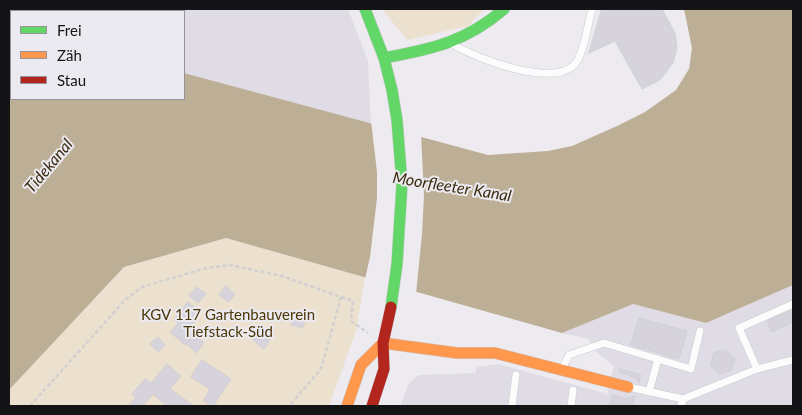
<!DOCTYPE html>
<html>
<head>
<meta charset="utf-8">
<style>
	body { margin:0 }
	#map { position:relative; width:802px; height:415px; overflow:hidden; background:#edebf0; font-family:Lato,sans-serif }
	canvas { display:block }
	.frame { position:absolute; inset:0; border:10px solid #141316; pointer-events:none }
	.legend { position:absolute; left:10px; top:10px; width:175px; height:90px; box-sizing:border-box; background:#eceaf1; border:1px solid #969499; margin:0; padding:6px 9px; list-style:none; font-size:15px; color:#141316 }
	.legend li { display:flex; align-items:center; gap:10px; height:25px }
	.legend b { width:25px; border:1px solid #969499 }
</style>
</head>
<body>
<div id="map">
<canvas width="802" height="415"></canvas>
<div class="frame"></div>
<ul class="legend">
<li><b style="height:6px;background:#63d668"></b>Frei</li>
<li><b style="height:6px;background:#ff974d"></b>Zäh</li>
<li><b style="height:6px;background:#b3261e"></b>Stau</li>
</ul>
</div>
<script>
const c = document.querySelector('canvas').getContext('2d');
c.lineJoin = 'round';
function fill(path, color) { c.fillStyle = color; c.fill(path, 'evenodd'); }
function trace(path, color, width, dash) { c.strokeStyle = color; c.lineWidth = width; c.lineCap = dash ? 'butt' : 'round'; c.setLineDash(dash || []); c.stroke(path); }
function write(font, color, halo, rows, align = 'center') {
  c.font = font + ' Lato,sans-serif'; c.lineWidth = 4; c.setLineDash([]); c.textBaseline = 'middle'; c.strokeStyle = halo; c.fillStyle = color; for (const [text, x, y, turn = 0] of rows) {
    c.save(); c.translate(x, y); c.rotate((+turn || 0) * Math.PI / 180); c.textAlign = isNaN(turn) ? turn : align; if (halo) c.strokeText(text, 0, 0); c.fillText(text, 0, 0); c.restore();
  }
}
fill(new Path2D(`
	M9 9H348L368 61 371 124 184 73V11H11V25L9 24Z
	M793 285V406H400L409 383 419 375 475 373 477 367 498 364 604 393 607 396 614 366 595 351 589 339 562 333 633 304 706 323Z`), '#e0dce5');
fill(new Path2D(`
	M382 9H484L468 26 407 40Z
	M226 238 365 277 356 331 329 406H9V390L124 267Z`), '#ece0ce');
fill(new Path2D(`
	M684 9H793V285L706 323 633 304 562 333 226 238 124 267 9 390V24L11 25V99H184V73L488 155 548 151 572 146 617 126 645 112 676 90 689 69 692 48Z`), '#bdae96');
fill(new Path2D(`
	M371 121 421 133 424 195 422 234 416 294 365 279 370 257 377 198V172Z`), '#edebf0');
const building = new Path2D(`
	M602 9H662L675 33 677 48 673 63 660 80 642 89 615 41 589 53Z
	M226 286 235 294 229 302 219 295Z
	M197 287 206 294 198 303 189 296Z
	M188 302 197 310 196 311 200 315 192 324 196 328 192 333 204 343 196 353 186 343 185 345 170 332 178 324 174 320Z
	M793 310V322L771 332 767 321Z
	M294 314 306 318 303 328 291 325Z
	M639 318 687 331 679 359 631 345Z
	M259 332 270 340 264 349 253 340Z
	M158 337 165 345 158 352 150 344Z
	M726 350 735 359 731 371 719 374 710 365 714 353Z
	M202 360 231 379 213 406 203 401 210 389 191 377Z
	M167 364 181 376 170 389 194 406H167L153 394 143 406H128L136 397 132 394 145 379 151 383Z
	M620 369 641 375 639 383 636 378 631 376 619 372Z
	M613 395 626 399 635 396 632 406H610Z`);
fill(building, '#d7d3dc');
trace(building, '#d1d0d3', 1);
const lane = new Path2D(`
	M454 45C478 59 552 88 575 64 584 54 588 23 592 9
	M563 367 569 355 604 343 691 369 700 331
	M757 369 793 360
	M629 387 683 399 681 406
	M649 392 658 359
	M683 399 757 369 739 328 793 304
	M512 406 516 375
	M571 406 573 390`);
const fast = new Path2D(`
	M365 9 384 58 392 90 397 120 402 184 397 264 391 307
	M384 58C432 49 466 42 504 9`);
const slow = new Path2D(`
	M383 343 457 353H495L628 387
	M347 406 361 365 383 343`);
const jam = new Path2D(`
	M372 406 384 369 383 343 391 307`);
trace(lane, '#cac9cd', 8);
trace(fast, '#cac9cd', 12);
trace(slow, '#cac9cd', 12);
trace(jam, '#cac9cd', 12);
trace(new Path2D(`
	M341 297 353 301 351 321 368 333
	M30 406 126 299 142 287 206 268 230 265 282 276 341 297 321 369 289 406`), '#d1d1d1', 2.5, [4, 2.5]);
trace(lane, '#fcfcfd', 7);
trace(fast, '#63d668', 11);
trace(slow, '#ff974d', 11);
trace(jam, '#b3261e', 11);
write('15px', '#4b3605', '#eceaf1', [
	["KGV 117 Gartenbauverein",228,315],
	["Tiefstack-Süd",228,332]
]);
write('italic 16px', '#3b2b0c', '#eceaf1', [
	["Tidekanal",49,166,-50],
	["Moorfleeter Kanal",452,187,9]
]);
</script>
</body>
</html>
